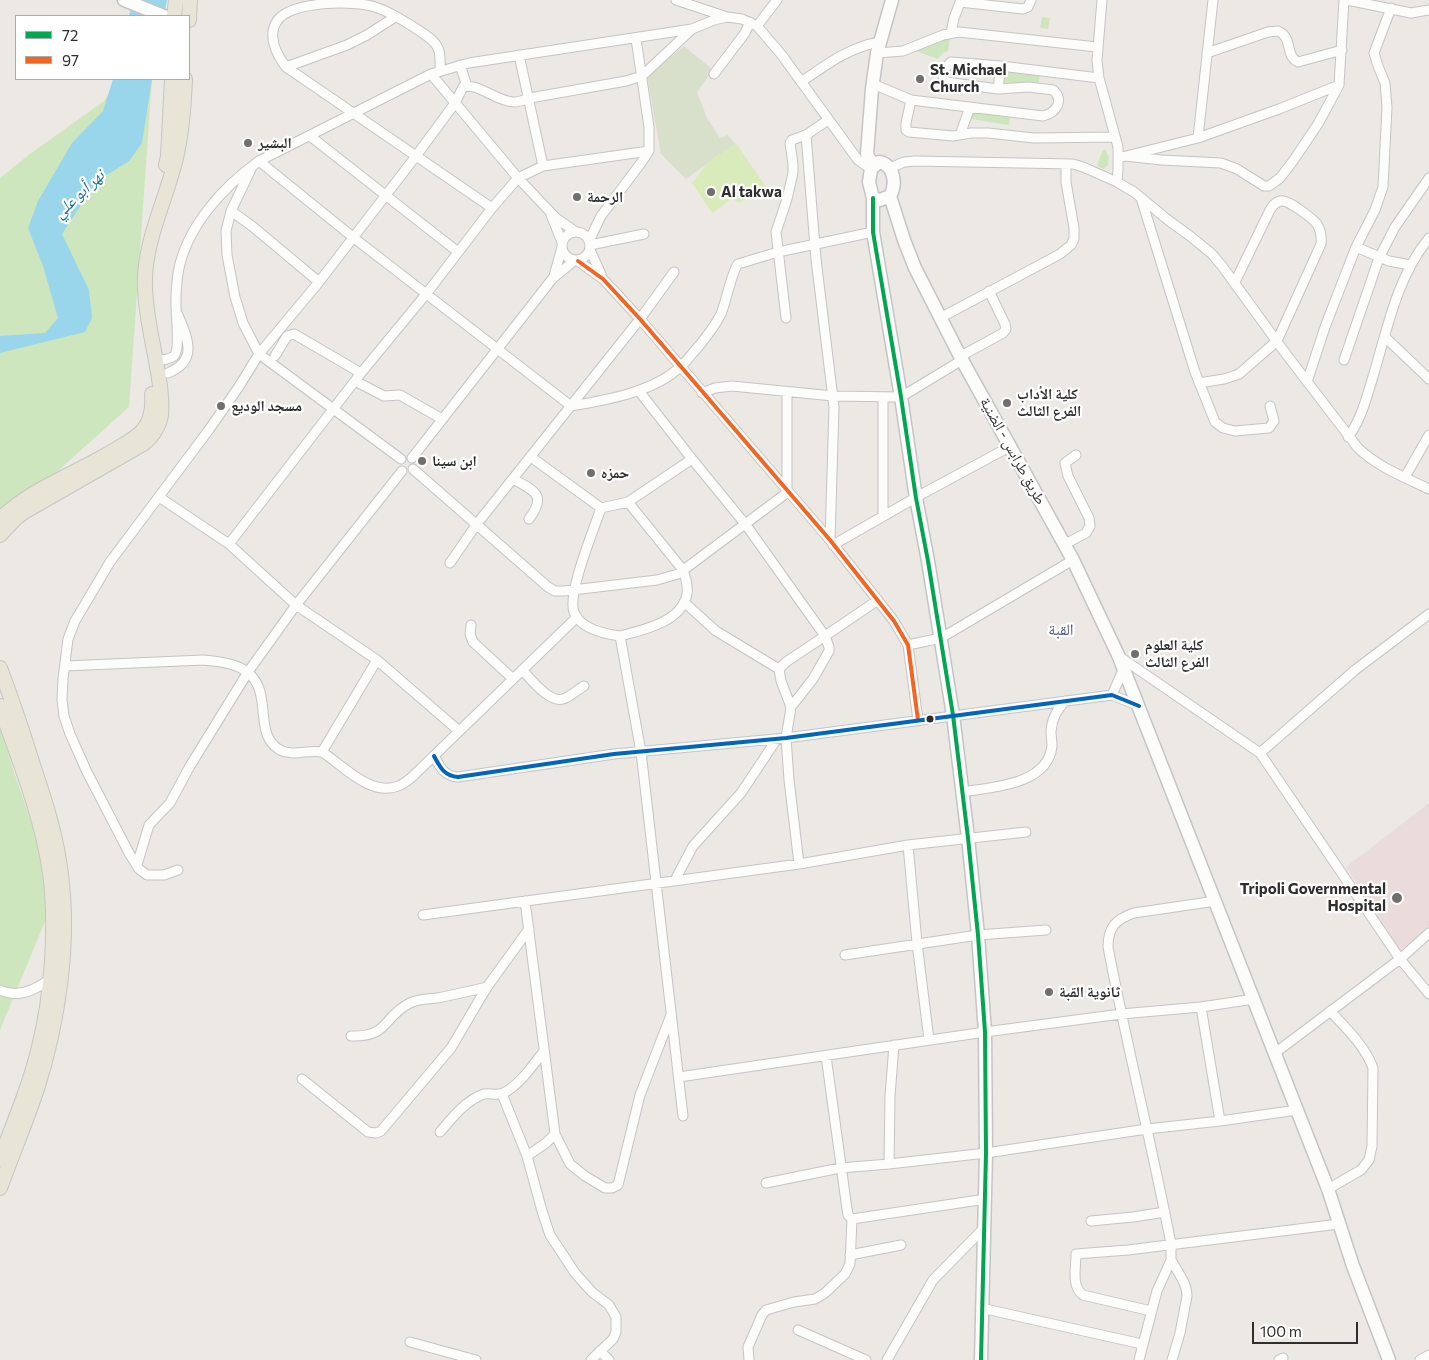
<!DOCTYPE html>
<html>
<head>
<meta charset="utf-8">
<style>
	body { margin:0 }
	#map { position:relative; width:1429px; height:1360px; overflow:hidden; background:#ece8e4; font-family:Commissioner,sans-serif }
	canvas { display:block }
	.legend { position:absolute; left:15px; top:15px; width:175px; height:65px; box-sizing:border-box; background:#fff; border:1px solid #ababab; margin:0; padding:6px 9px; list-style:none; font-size:15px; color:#2e2e2e }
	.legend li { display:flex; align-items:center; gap:10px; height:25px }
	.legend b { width:25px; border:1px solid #ababab }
	.scale { position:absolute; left:1252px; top:1322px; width:106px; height:22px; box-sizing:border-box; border:2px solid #2e2e2e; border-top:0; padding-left:6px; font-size:15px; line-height:18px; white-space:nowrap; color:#2e2e2e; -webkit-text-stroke:4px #fff; paint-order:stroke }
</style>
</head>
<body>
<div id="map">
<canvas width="1429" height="1360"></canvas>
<ul class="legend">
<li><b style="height:6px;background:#00a651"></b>72</li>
<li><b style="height:6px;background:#f26522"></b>97</li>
</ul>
<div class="scale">100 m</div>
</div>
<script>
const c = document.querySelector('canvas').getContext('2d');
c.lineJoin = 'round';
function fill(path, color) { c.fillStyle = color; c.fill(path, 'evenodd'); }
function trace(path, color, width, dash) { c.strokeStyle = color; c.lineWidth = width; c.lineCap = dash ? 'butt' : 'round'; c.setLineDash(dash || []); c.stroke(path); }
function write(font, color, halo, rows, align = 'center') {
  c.font = font + ' Commissioner,"Noto Naskh Arabic",sans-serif'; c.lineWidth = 4.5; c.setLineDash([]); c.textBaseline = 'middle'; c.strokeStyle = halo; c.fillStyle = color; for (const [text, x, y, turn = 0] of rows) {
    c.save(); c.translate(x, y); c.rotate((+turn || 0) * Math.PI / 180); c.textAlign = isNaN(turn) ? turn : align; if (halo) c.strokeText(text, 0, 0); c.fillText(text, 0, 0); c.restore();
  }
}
fill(new Path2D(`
	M1429 803V929L1400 950 1346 867Z`), '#e9dcdb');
fill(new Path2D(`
	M1042 17 1050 18 1048 29 1040 28Z
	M950 38 948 51 943 53 938 59 913 50Z
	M1003 67 1040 72 1039 82 1001 83Z
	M118 79H152L129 407 0 523V178L30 154 104 101Z
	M972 110 1010 115 1009 125 971 119Z
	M1105 149 1109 157 1108 165 1103 169 1097 166 1102 152Z
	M0 724 13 769 56 895 0 1030Z`), '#cee6be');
fill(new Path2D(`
	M684 46 713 70 697 92 707 118 720 138 728 135 735 144 686 179 661 154 647 76Z`), '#d8e0cc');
fill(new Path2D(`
	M736 143 766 187 739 203 730 197 729 199 730 200 712 213 692 183 709 161Z`), '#d9eabb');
fill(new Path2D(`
	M133 0H167L164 16H129Z
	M113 79H152L142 143 129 161 96 182 62 234 89 290 92 318 85 332 0 353V336L45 333 58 318 43 266 28 228 38 201 72 143 103 111Z`), '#99d6ec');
const street = new Path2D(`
	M676 0 727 17 742 19 757 26 781 54 858 160 871 169
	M1102 0 1097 60 1099 78 1118 147V169L1117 182
	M1347 0 1411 13 1429 10
	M960 2 1023 9 1028 7 1031 0
	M757 26 777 0
	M951 33 954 18 961 0
	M877 53 903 51 943 35 959 32 1097 47
	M1207 53 1268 32 1278 31C1294 38 1284 55 1298 62L1342 50
	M460 65 467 86
	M286 67 347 45 367 35 395 17
	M440 71C440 64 441 55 438 48 434 39 421 32 412 26 401 19 388 11 375 7 354 0 291 1 277 21 267 36 277 55 286 67L492 208
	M431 74 518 178 556 218 576 232
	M714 74 745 33 750 22
	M1099 78 1001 66 951 62 944 69 943 76 946 82 998 89 1029 87 1053 90C1065 100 1056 113 1043 116L911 100 906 123V130L909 132 953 136 971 133H988L1034 138 1115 137
	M801 82C826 65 849 47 880 42
	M873 84 911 100
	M998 89 1001 66
	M828 120 806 135 816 259 834 407 830 540
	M960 135 970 107
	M310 136 458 252
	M1198 138 1213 0
	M1126 156 1161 160 1221 163 1237 169 1264 186H1269L1280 178 1293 161 1318 124 1339 85 1344 0
	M1118 158 1198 138 1279 109 1339 85
	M259 161 354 238 571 406C606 400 655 392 681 366 688 360 693 352 699 346 707 336 715 326 721 314 726 302 732 271 738 264L778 252 873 232
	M543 166 649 151
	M252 167 231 211 226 231 227 255 235 297 243 323 259 354 401 459
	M890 168 904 162 915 161 1073 164 1083 167 1117 182 1134 192 1168 220 1190 236 1212 254 1222 266 1286 354 1358 448C1378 467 1404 477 1429 489
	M1141 198 1195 372 1215 422 1223 428 1235 431 1269 428 1274 421 1270 406
	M231 211 252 226 319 282
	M551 215 562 242
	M562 246a14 14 0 1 1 28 0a14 14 0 1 1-28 0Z
	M589 241 601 216 641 163 649 151V127L636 39
	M590 245 644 234
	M1356 247 1389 261 1410 265
	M590 250 601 274
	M578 261 603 279 640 319 830 540 894 621 908 645 918 720
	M554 276 562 247
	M786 318 776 232 787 199 793 173V164L790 143 792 140 806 135
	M940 318 1047 261 1060 254 1071 245 1074 239V228L1066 182V164
	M1385 337 1429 379
	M275 356 287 336 294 334 361 373
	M961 356 1003 333 1006 329 1005 324 989 291
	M156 360C162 360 169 360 174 356 181 349 175 311 176 299 176 291 177 281 178 273 186 227 223 187 259 161L431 74 469 63 692 29 714 20 727 17
	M1344 360 1379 258 1395 227 1429 178
	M168 373C198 361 188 339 178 315
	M355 381 384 396 400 395 442 419
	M1307 382 1325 327 1356 247 1375 210 1383 187 1387 107 1385 83 1378 66 1374 53 1391 8
	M1199 383 1224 379 1239 374 1277 341 1321 244C1322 236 1321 231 1317 224 1312 218 1291 202 1283 201 1277 200 1273 205 1270 210L1235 282
	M639 391 692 459 746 525 825 636 878 600
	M702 393 715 388 732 386 833 396 901 397 962 360
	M883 397V516
	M1348 437C1361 420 1366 399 1372 380 1387 331 1396 278 1429 238
	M531 457 601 508 628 502 692 459
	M412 458 553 278 574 261
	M413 469 548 587 555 591H564L657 580 678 574 788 492
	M1405 477 1429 435
	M513 479C535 491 547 495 529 519
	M787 490V392
	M159 497 229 544 296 605 377 660 459 731
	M628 502 683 570C686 578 688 586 687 594 682 622 643 630 620 636L641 752 683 1116
	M601 508C594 529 567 594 574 612 580 629 605 634 620 636
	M229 544 361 373 427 293 492 208 518 178 543 166 519 55
	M1065 544 1086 533 1090 526 1089 518 1068 476 1065 463 1076 455
	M833 545 922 494 1011 446
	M450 563 476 525 640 319 674 272
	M684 602 716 631 779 669
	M471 625 470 634 473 642 513 679
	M908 645 941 638 1073 560
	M1120 657 1260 753 1400 959 1429 994
	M65 666 203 660C217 661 236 663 247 672 274 692 252 734 280 750 294 757 308 749 322 752 343 765 370 797 398 786 402 785 407 781 411 778L577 617
	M522 670C531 679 549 703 563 699 570 697 577 690 584 686
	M1112 695 1124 668
	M791 707 781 681 779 669 786 662 825 636 829 647V651L813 679 791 707 786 738 789 780 799 864
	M322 752 377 660
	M1260 753 1355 670 1429 614
	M434 756C440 767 444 776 458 777L614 754 786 738 1112 695 1139 706
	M963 792C992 787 1048 785 1052 746 1052 741 1051 736 1051 731 1052 718 1057 710 1065 701
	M908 845 917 943 929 1040
	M137 865 149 825 170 803 190 766 248 672 296 605 402 471
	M178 870 164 875H147L139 869 129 853 87 772 70 734 64 716 62 700 63 679 68 639 75 621 110 562 208 431 238 388 259 354 319 282 416 156 455 103 463 87C477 82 497 102 514 102 519 102 524 100 530 98L626 81 642 76 692 29
	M675 880 693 846 741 793 777 739
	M525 901 555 1134 570 1164 585 1176 605 1188H612L618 1185 640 1095 671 1015
	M423 915 799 864 908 845 1026 832
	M845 955 978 935 1046 930
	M0 990C17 999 35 990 49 980
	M1201 1007 1220 1121
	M351 1036C390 1037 382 1017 410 1003 418 999 427 999 437 998 453 995 470 991 487 987
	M1275 1053 1400 959 1429 933
	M826 1056 847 1209 848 1215 852 1219 986 1199
	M679 1077 985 1032 1121 1014 1201 1007 1254 999
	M302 1079 368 1132 376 1133 381 1131 451 1048 487 987 529 929
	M502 1094 527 1156 542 1211 550 1235 575 1273 592 1292 609 1305 616 1317V1332L613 1339 591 1360
	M440 1132C452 1118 466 1100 484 1094 491 1093 497 1096 503 1093 518 1087 534 1064 544 1051
	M527 1156 546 1143 555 1134
	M889 1164 890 1096 894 1045
	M766 1183 840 1168 889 1164 986 1153 1147 1129 1220 1121 1297 1110
	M1328 1189 1361 1170 1369 1160 1372 1146 1373 1068C1365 1046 1346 1028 1330 1011
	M1091 1221 1133 1217 1165 1212
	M850 1255 901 1245
	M1171 1260C1177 1271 1187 1283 1187 1296L1180 1333 1172 1360
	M981 1308 1142 1344
	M1151 1311 1083 1295C1071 1286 1076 1268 1076 1254L1128 1250 1339 1224
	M798 1330 866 1360
	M410 1342 476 1360
	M600 1351 609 1360
	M749 1360 748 1347 762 1315 766 1310 794 1302 815 1299 825 1293 845 1274 850 1264 852 1219
	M887 1360 933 1280 985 1227
	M1139 1360 1157 1291 1171 1260V1244C1152 1145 1127 1047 1108 947 1108 927 1116 919 1134 913L1216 901
	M1279 1360 1283 1358
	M1420 1360 1429 1355`);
const secondary = new Path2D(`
	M124 0 164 16
	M879 162C894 164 897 184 890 196L880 200 873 198 869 182 871 169Z
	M873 166 867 154 872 89 877 53 892 0
	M890 196 904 240 915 268 962 360 1073 560 1119 657 1328 1189 1353 1266 1389 1360
	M873 198V232L901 397 916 498 928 561 953 715 968 838 978 935 985 1032 986 1153 981 1360`);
const primary = new Path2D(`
	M174 16 176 0
	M189 20 190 0
	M166 165 168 156 172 79
	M0 519C30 490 72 475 108 454 119 447 135 440 143 430 152 420 153 407 152 394
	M0 535 16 518 24 512 143 444C151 438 157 430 160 420 163 409 161 397 160 386 156 353 146 321 145 288 143 243 166 201 176 158 182 132 184 105 185 79
	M0 668C12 700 23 732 33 765 45 801 57 837 61 875 70 944 58 1023 37 1089 26 1122 12 1155 0 1188
	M0 706C19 760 42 816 50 873 57 927 52 995 39 1047 30 1085 14 1122 0 1159`);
trace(street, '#c5c4c5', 11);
trace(secondary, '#c5c4c5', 15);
trace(primary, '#c6c5c4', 16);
trace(street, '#fcfcfb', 9);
trace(secondary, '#fcfcfb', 12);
trace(primary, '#e8e4d6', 14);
trace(new Path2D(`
	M873 198V232L901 397 916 498 928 561 953 715 968 838 978 935 985 1032 986 1153 981 1360`), '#00a651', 4);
trace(new Path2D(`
	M578 261 603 279 640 319 830 540 894 621 908 645 918 720`), '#f26522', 4);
trace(new Path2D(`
	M434 756C440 767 444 776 458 777L614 754 786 738 1112 695 1139 706`), '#0065bd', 4);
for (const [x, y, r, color] of [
	[920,79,5,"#706f6e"],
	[248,143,5,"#706f6e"],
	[711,192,5,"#706f6e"],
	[577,197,5,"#706f6e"],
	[1007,403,5,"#706f6e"],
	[221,406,5,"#706f6e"],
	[422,461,5,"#706f6e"],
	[591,473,5,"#706f6e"],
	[1135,654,5,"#706f6e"],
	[930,719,4.5,"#2e2e2e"],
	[1397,898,6,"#706f6e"],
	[1049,992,5,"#706f6e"]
]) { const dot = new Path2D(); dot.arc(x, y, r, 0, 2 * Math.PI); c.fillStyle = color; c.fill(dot); trace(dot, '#fff', 2); }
write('bold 15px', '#2e2e2e', '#fff', [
	["St. Michael",930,70],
	["Church",930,87],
	["البشير",258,143],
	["Al takwa",721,192],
	["الرحمة",587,197],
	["كلية الأداب",1017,394],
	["الفرع الثالث",1017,411],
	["مسجد الوديع",231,406],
	["ابن سينا",432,461],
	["حمزه",601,473],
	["كلية العلوم",1145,645],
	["الفرع الثالث",1145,662],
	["Tripoli Governmental",1386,889,"right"],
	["Hospital",1386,906,"right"],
	["ثانوية القبة",1059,992]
], 'left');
write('15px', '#2e2e2e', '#fff', [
	["طريق طرابس - الضنية",1013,451,61]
]);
write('italic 16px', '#0d6fa3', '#fff', [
	["نهر أبو علي",79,194,-43]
]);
write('16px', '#4d5680', '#fff', [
	["القبة",1061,630]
]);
</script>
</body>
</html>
